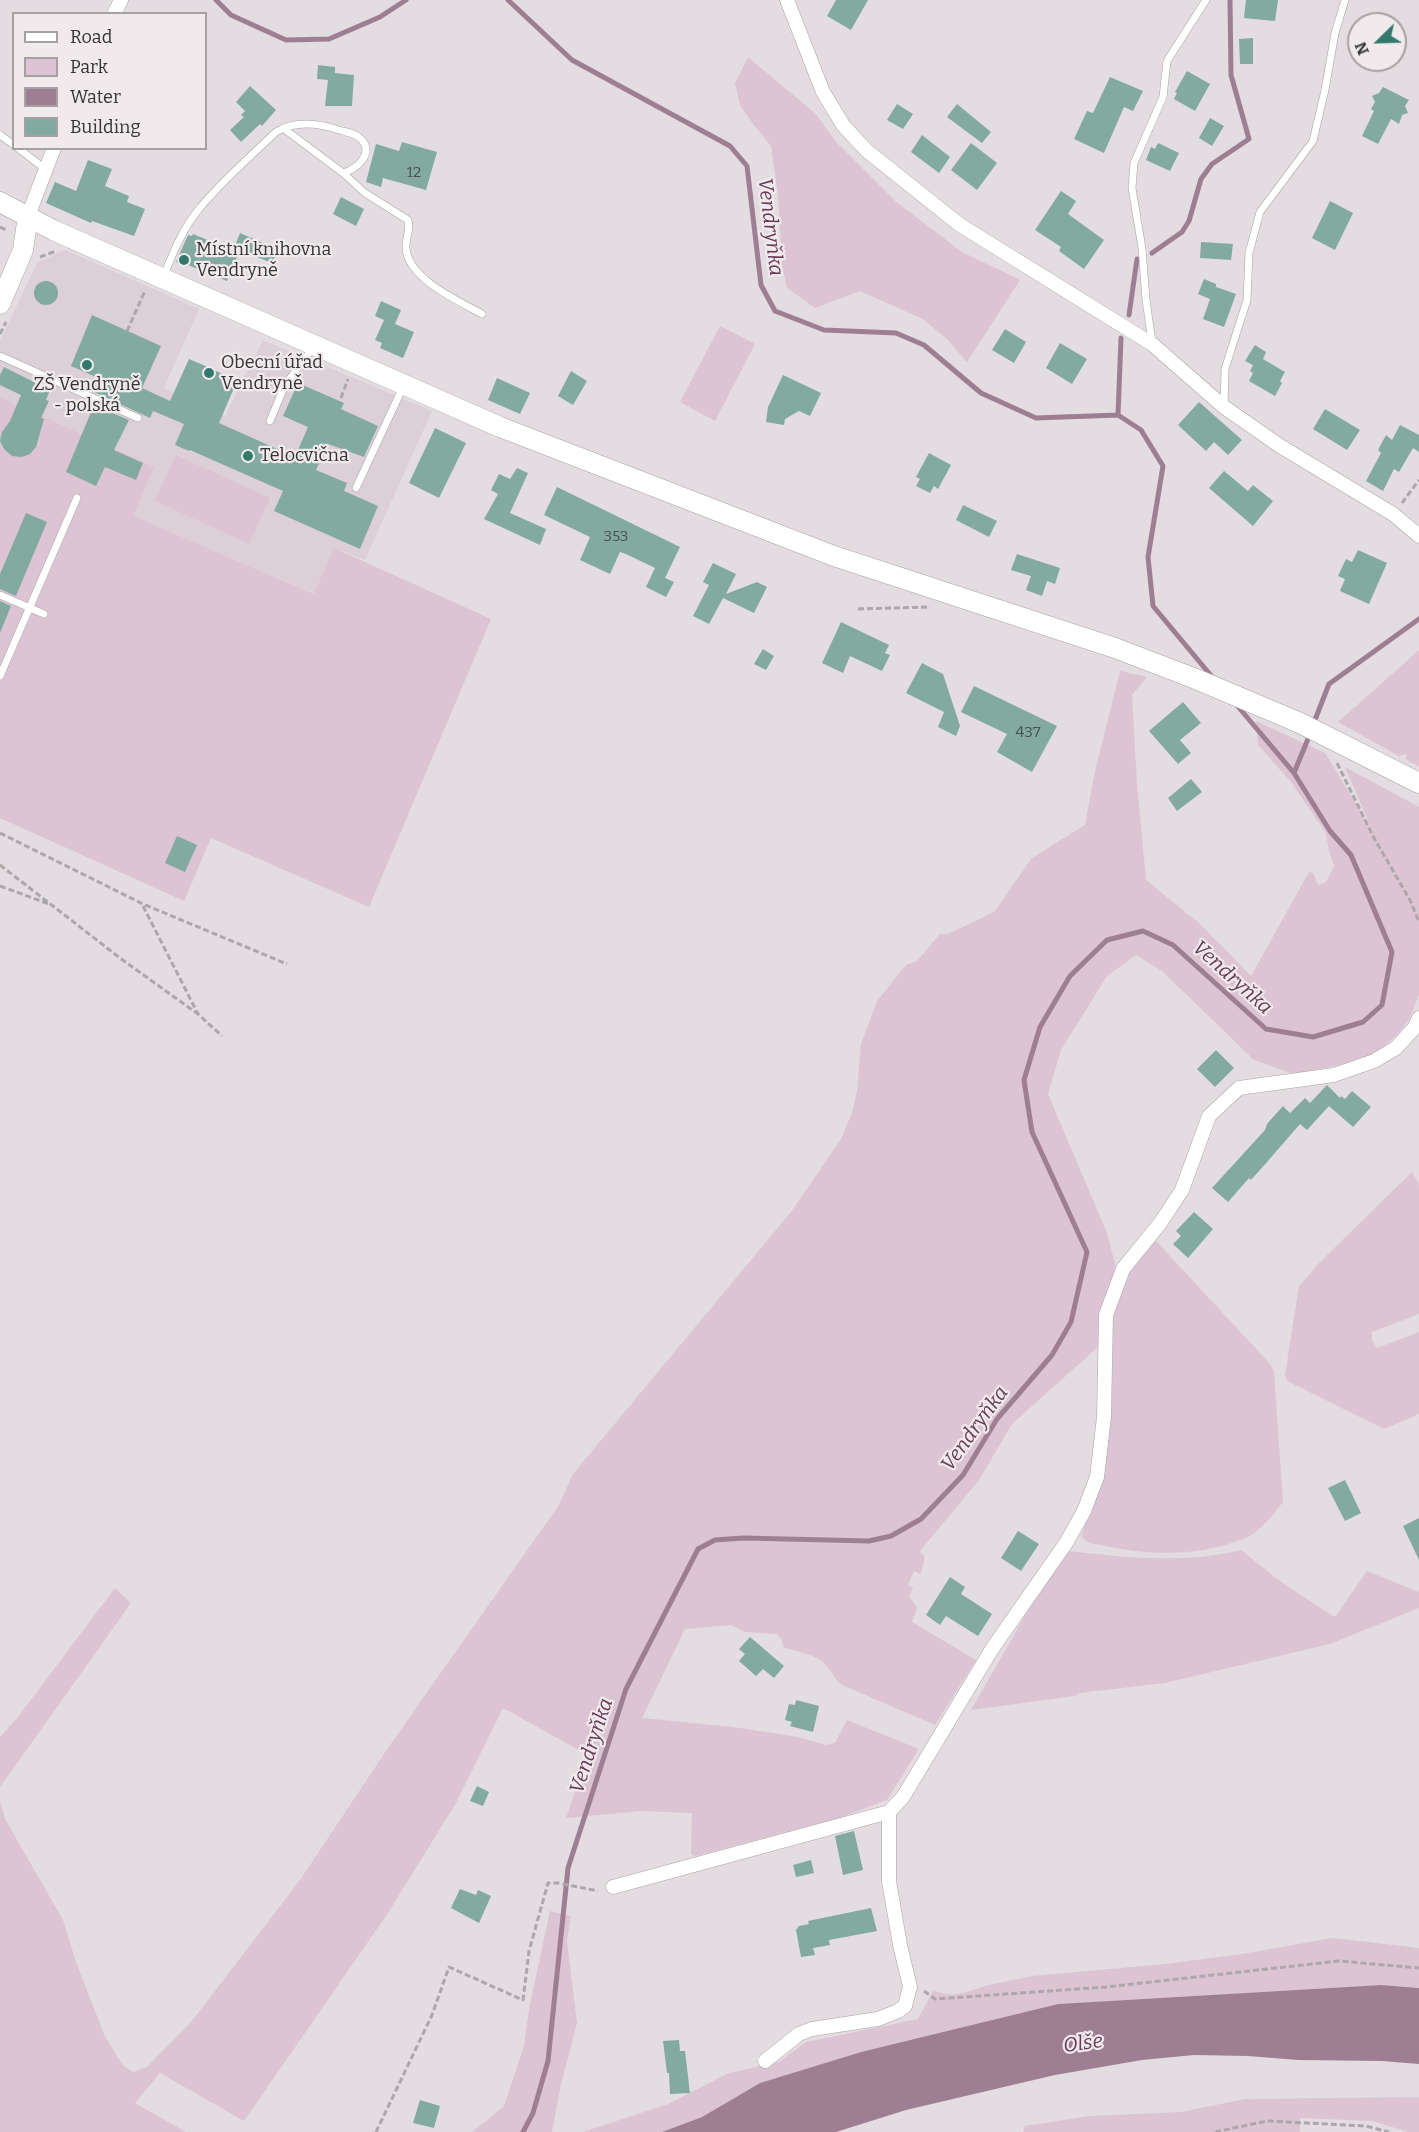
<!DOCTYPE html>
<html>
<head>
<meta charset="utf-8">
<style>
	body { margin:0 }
	#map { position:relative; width:1419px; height:2132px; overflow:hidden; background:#e3dce0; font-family:Bitter,serif }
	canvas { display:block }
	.legend { position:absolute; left:12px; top:12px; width:195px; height:138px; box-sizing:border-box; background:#f0eaed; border:2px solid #a5a1a3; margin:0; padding:8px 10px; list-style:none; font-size:18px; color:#353334 }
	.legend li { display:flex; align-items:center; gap:12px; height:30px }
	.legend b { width:30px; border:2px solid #a5a1a3 }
	.north { position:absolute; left:1347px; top:12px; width:60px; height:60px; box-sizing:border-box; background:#f0eaed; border:2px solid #a5a1a3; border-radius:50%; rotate:247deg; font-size:16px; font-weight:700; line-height:24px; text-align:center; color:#353334 }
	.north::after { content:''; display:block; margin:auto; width:21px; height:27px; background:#34786b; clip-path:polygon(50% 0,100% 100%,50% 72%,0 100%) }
</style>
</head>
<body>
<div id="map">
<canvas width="1419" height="2132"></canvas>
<ul class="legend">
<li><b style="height:8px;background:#fff"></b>Road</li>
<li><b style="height:16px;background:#dcc4d2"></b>Park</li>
<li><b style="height:16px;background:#9e7f92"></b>Water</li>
<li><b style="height:16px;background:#82aaa1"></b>Building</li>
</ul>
<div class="north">N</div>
</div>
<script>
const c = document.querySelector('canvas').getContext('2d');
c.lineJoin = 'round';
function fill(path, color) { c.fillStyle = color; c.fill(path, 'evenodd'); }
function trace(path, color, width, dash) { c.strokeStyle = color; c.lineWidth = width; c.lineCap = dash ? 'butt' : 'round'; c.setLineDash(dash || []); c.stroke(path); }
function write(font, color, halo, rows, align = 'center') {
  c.font = font + ' Bitter,serif'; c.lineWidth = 4.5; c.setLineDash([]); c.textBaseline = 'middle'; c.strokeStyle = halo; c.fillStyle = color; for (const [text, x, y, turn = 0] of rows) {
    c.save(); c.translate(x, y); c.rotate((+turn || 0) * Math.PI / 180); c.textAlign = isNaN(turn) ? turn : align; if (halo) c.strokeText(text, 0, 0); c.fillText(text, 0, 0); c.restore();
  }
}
fill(new Path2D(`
	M65 250 199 309 164 388 225 416 263 340 432 411 365 560 334 548 315 594 132 516 153 467 0 397V341L37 263Z`), '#ddcfd7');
fill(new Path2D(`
	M748 57 815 113 837 143 895 201 962 252 1020 280 967 362 947 339 923 319 860 291 815 308 787 288 782 265 778 195 771 146 753 124 740 105 735 83Z
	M720 326 755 344 715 421 680 402Z
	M0 397 154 467 133 516 314 594 334 548 491 619 369 907 211 838 184 901 0 818Z
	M176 455 270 498 249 544 155 501Z
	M1419 650V766L1406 760V754L1399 756 1338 722Z
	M1120 671 1147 677 1132 695 1137 784 1146 880 1200 924 1251 976 1309 872 1313 873 1318 885 1326 882 1334 866 1329 851 1326 833 1291 782 1258 745 1256 721 1325 753 1371 828 1345 767 1419 807V994L1410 1018 1399 1033 1378 1052 1355 1062 1294 1074 1254 1060 1162 971 1136 955 1107 976 1061 1050 1048 1094 1107 1233 1116 1268 1106 1301 1097 1348 1012 1424 979 1480 919 1552 925 1556 921 1574 914 1571 908 1585 913 1588 909 1596 917 1608 912 1622 976 1660 935 1725 842 1685C834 1679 831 1669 824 1663 814 1654 795 1651 783 1647L782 1640 777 1634 745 1632 731 1625 685 1629 642 1718 733 1727 798 1737 826 1745 835 1743 847 1720 919 1749 887 1800 839 1818 695 1856 691 1854 692 1813 642 1811 566 1818 588 1755 503 1708 456 1803 388 1913 244 2121 160 2073 135 2103 186 2132H0V1801L5 1819 63 1920 76 1962 104 2034 118 2058 124 2066 133 2072 147 2067 192 2021 300 1880 390 1745 559 1505 573 1474 791 1212 841 1139 852 1113 857 1091 861 1044 877 1001 906 965 917 961 940 934H948L994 912 1032 858 1085 825 1095 771Z
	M1412 1172 1419 1185V1314L1372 1332V1340L1377 1348 1419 1332V1414L1384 1429 1287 1381 1285 1375 1299 1286 1321 1261Z
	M1156 1241 1271 1365 1274 1372 1283 1502C1272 1516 1260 1533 1243 1539 1201 1556 1150 1556 1106 1546 1097 1544 1088 1545 1081 1536L1099 1488 1103 1482 1102 1477 1112 1403 1113 1321 1119 1289 1129 1270 1147 1247Z
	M1241 1550 1281 1582 1333 1616H1336L1367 1571 1419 1592V1608L1330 1644 1165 1683 1079 1693 1075 1696 971 1710 1045 1581 1070 1551C1127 1558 1185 1564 1241 1550Z
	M115 1588 131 1603 0 1787V1737L18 1717Z
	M550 1911 571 1916 567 1941 577 2023 560 2089 552 2132H472L504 2106 524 2046 529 2009Z
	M1333 1938 1419 1948V1988L1381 1985 1058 2004 861 2052 760 2083 702 2117 662 2132H583L668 2104 729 2073 779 2062 806 2042 918 2019 933 1991 951 1995 964 1993 985 1986 1032 1976 1165 1964 1242 1954Z
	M1419 2097V2132H1409L1372 2121 1300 2118V2132H1023L1025 2126 1090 2116 1181 2112 1245 2099Z`), '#dcc4d2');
fill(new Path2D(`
	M1381 1985 1419 1988V2064L1382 2061 1298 2060 1248 2056 1194 2055 1142 2060 1055 2075 906 2110 836 2132H662L702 2117 760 2083 861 2052 1058 2004Z`), '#9e7f92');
trace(new Path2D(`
	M216 0 231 15 286 40 329 39 380 17 406 0
	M508 0 572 60 730 146 747 166 761 285 775 311 824 330 896 333 924 345 981 393 1036 418 1118 415 1141 430 1163 466 1148 557 1153 606 1213 678
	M1152 253 1182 232 1189 221 1201 179 1212 164 1249 139 1231 75 1230 0
	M1129 315 1137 259
	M1118 415 1121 338
	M1313 725 1329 684 1419 619
	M1294 773 1310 734
	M523 2132 533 2113 548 2061 568 1868 626 1689 698 1549 715 1540 743 1538 869 1541 891 1536 921 1519 963 1475 997 1419 1052 1355 1071 1322 1087 1252 1032 1132 1024 1080 1040 1027 1070 976 1107 940 1143 931 1173 945 1266 1029 1313 1037 1363 1022 1382 1005 1392 952 1351 855 1330 831 1294 773 1235 703`), '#9e7f92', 5);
fill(new Path2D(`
	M836 0H868L851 30 827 16Z
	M1246 0H1278L1275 21 1244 18Z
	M1253 38V64H1240L1239 39Z
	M318 65 335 67V73L354 75 352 106H325L328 80 317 79Z
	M1187 71 1210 84 1195 111 1174 99 1177 93 1175 92Z
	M1110 77 1143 91 1133 111 1124 107 1104 153 1074 139 1087 111 1093 113Z
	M250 86 276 110 262 126 260 124 241 142 230 130 244 117 241 115 245 111 236 102Z
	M1383 87 1409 100 1405 106 1408 113 1402 115 1399 124 1391 119 1378 144 1362 136 1374 111 1371 109 1375 102 1372 96 1379 93Z
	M897 104 913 114 903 129 887 120Z
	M957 104 991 132 982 143 947 117Z
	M1210 118 1224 126 1212 146 1199 138Z
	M922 135 950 157 939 173 911 152Z
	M402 142 437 152 426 190 383 178 381 187 366 182 376 144 399 151Z
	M971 143 997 163 977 190 951 170Z
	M1158 143 1179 153 1170 171 1146 160 1151 147 1155 149Z
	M88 160 112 169 105 186 129 196 127 202 145 209 134 236 92 221 91 223 46 203 55 182 76 191Z
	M1061 191 1076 201 1068 214 1104 240 1084 269 1059 251 1061 247 1035 230Z
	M341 197 364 209 356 226 333 214Z
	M1330 201 1353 213 1335 250 1312 238Z
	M240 233 279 250 272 263 234 248Z
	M193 234 239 253 227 281 188 265 187 267 176 262 188 235 192 236Z
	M1201 242 1233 244 1231 260 1200 258Z
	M1204 279 1216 284V287L1236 294 1224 327 1203 319 1210 299 1198 294Z
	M34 293a12 12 0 1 1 24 0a12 12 0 1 1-24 0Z
	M381 301 401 310 395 324 414 332 403 358 380 348 382 343 375 340 384 320 375 316Z
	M92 315 161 346 142 388 170 401 189 359 208 367 237 381 219 423 295 457 308 427 283 416 298 383 344 403 341 409 378 426 364 457 328 444 316 470 347 483 344 491 378 506 360 549 274 511 283 491 190 450 189 451 175 445 184 424 153 411 150 418 90 390 96 377 71 366Z
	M1005 329 1026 342 1014 363 992 350Z
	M1060 343 1087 359 1072 384 1046 368Z
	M1255 345 1266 352 1263 359 1285 372 1280 381 1282 383 1275 396 1249 381 1253 373 1250 371 1253 365 1245 361Z
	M4 367 50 390 46 400 49 401 41 418 44 419 36 447 30 454 22 457 12 456 4 449 0 441 2 432 10 421 21 395 0 385V375Z
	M571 371 587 381 573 405 558 396Z
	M783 375 821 393 810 416 799 411 785 419 784 425 766 422 768 407Z
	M497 378 530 393 520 414 488 400Z
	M1199 402 1242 440 1228 455 1214 442 1206 451 1178 425Z
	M94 405 129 420 114 450 143 463 136 480 105 467 96 486 66 472Z
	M1325 409 1360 430 1347 450 1313 429Z
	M1400 425 1419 435V452L1413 448 1399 472 1394 469 1383 491 1366 481 1381 453 1378 450 1386 435 1392 440Z
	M435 428 466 443 439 498 409 483Z
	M929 453 951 465 938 489 934 486 930 493 916 486 920 479 916 477Z
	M517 468 528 473 510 513 546 529 540 545 484 519 498 494 491 490 499 474 510 479Z
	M1224 471 1248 491 1253 485 1273 501 1253 526 1209 488Z
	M557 487 680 547 665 578 674 582 666 597 646 587 655 568 626 554 620 552 610 574 580 560 590 537 544 515Z
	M963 505 997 521 989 537 956 520Z
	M26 513 47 522 16 596 0 589V574Z
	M1358 550 1387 563 1369 604 1340 591 1345 579 1338 576 1346 559 1352 562Z
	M1017 554 1060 568 1055 584 1047 581 1042 596 1026 590 1031 576 1011 570Z
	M713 563 736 574 726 594 757 582 767 587 754 613 723 598 709 624 693 616 709 585 703 582Z
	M0 601 11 606 0 633Z
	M841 622 889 645 885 653 890 655 882 671 850 656 843 673 822 663Z
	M763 649 774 656 766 670 754 664Z
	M922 663 943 674 960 726 956 736 938 727 944 712 906 693Z
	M974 686 1057 726 1032 772 997 752 1007 734 961 712Z
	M1183 702 1201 723 1180 740 1191 753 1178 764 1149 731Z
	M1191 779 1202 792 1177 811 1168 798Z
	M177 836 197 845 185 872 165 863Z
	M1216 1050 1234 1068 1215 1087 1197 1069Z
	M1327 1085 1340 1098 1341 1096 1345 1099 1352 1091 1371 1107 1353 1127 1329 1106 1307 1130 1300 1124 1267 1162 1251 1180 1249 1178 1228 1202 1212 1188 1265 1130 1267 1124 1283 1106 1290 1113 1305 1098 1310 1103Z
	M1194 1212 1213 1229 1188 1258 1173 1244 1181 1236 1176 1231Z
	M1345 1480 1361 1513 1345 1521 1328 1488Z
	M1419 1518V1560L1403 1526Z
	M1018 1531 1039 1544 1021 1571 1001 1558Z
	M950 1577 965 1587 961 1594 992 1614 978 1636 946 1616 940 1625 926 1615Z
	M750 1637 784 1666 774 1678 763 1669 756 1676 739 1661 745 1654 739 1649Z
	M796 1700 819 1706 813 1732 790 1726 792 1722 785 1720 789 1704 795 1705Z
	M477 1786 489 1792 483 1806 470 1801Z
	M854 1831 863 1870 843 1875 835 1836Z
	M811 1860 814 1873 796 1877 793 1865Z
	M460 1889 476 1895 478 1890 491 1896 479 1923 451 1908Z
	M871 1908 877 1931 829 1940 830 1945 813 1948 815 1955 801 1957 796 1930 799 1926 809 1924 808 1921Z
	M679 2040 680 2051H685L690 2093 670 2094 669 2073H667L663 2041Z
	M420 2100 440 2106 434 2128 413 2123Z`), '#82aaa1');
const lane = new Path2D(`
	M0 135 14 145
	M18 148 45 169
	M343 173 365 193 408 220C411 230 405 239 406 248 408 279 459 301 482 314
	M164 275C173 253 183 228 199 209 222 181 250 157 276 132 296 120 318 123 339 130 346 132 356 133 361 139 375 154 356 169 343 173L283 128
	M1152 342 1146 300 1142 248 1132 188 1134 163 1163 97 1167 61 1206 0
	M0 356 138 418
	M1224 407 1225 369 1247 300 1249 253 1260 212 1313 141 1325 90 1335 33 1345 0
	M270 421 285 385 309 353 311 347
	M356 488 403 387
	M0 595 44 614
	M0 676 77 498`);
const street = new Path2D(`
	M787 0 823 92 843 125 866 150 960 225 1152 344 1224 407 1280 446 1393 514 1419 536
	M114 14 121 0
	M28 216 54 148
	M613 1887 889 1812 903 1797 992 1649 1066 1543 1084 1511 1097 1477 1104 1417 1106 1315 1123 1269 1161 1222 1182 1190 1209 1116 1239 1088 1334 1075 1374 1061 1396 1048 1415 1027 1419 1018
	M765 2061 799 2034 812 2029 878 2019 898 2011 905 2006 910 1987 900 1945 889 1881V1812`);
const secondary = new Path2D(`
	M0 202 53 230 500 427 834 556 1115 648 1196 679 1300 723 1419 783
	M0 304 23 250 28 216`);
trace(lane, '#a7a2a5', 8);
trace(street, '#a7a2a5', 15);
trace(secondary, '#a7a2a5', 21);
trace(new Path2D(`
	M0 227 6 230
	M40 257 56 251
	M127 331 145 291
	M0 334 6 322
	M341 398 348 379
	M1402 503 1419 480
	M858 609 928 607
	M1337 763 1374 838 1410 900 1419 922
	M0 833 143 904 287 964
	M0 865 120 958 198 1014
	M0 886 49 904
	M143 906 198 1014 222 1036
	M924 1991 935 1999 1106 1987 1339 1961 1419 1968
	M376 2132 432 2015 449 1967 523 2000 529 1951 548 1883H558L598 1891
	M1215 2132 1267 2121 1366 2126 1389 2132`), '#aca7aa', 3, [6, 3]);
trace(lane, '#fff', 7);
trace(street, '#fff', 14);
trace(secondary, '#fff', 20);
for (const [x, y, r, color] of [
	[184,260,6,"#34786b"],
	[87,365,6,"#34786b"],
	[209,373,6,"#34786b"],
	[248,456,6,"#34786b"]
]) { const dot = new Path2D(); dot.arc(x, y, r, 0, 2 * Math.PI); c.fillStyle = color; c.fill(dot); trace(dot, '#f0eaed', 2); }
write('15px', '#48514f', null, [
	["12",414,173],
	["353",616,537],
	["437",1028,733]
]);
write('18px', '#353334', '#f0eaed', [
	["Místní knihovna",196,250],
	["Vendryně",196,271],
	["Obecní úřad",221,363],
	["Vendryně",221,384],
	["ZŠ Vendryně",87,385,"center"],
	["- polská",87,406,"center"],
	["Telocvična",260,456]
], 'left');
write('italic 20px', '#663956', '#f0eaed', [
	["Vendryňka",770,227,83],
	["Vendryňka",1232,978,42],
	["Vendryňka",975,1429,-54],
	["Vendryňka",592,1746,-72],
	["Olše",1083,2044,-8]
]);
</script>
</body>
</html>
